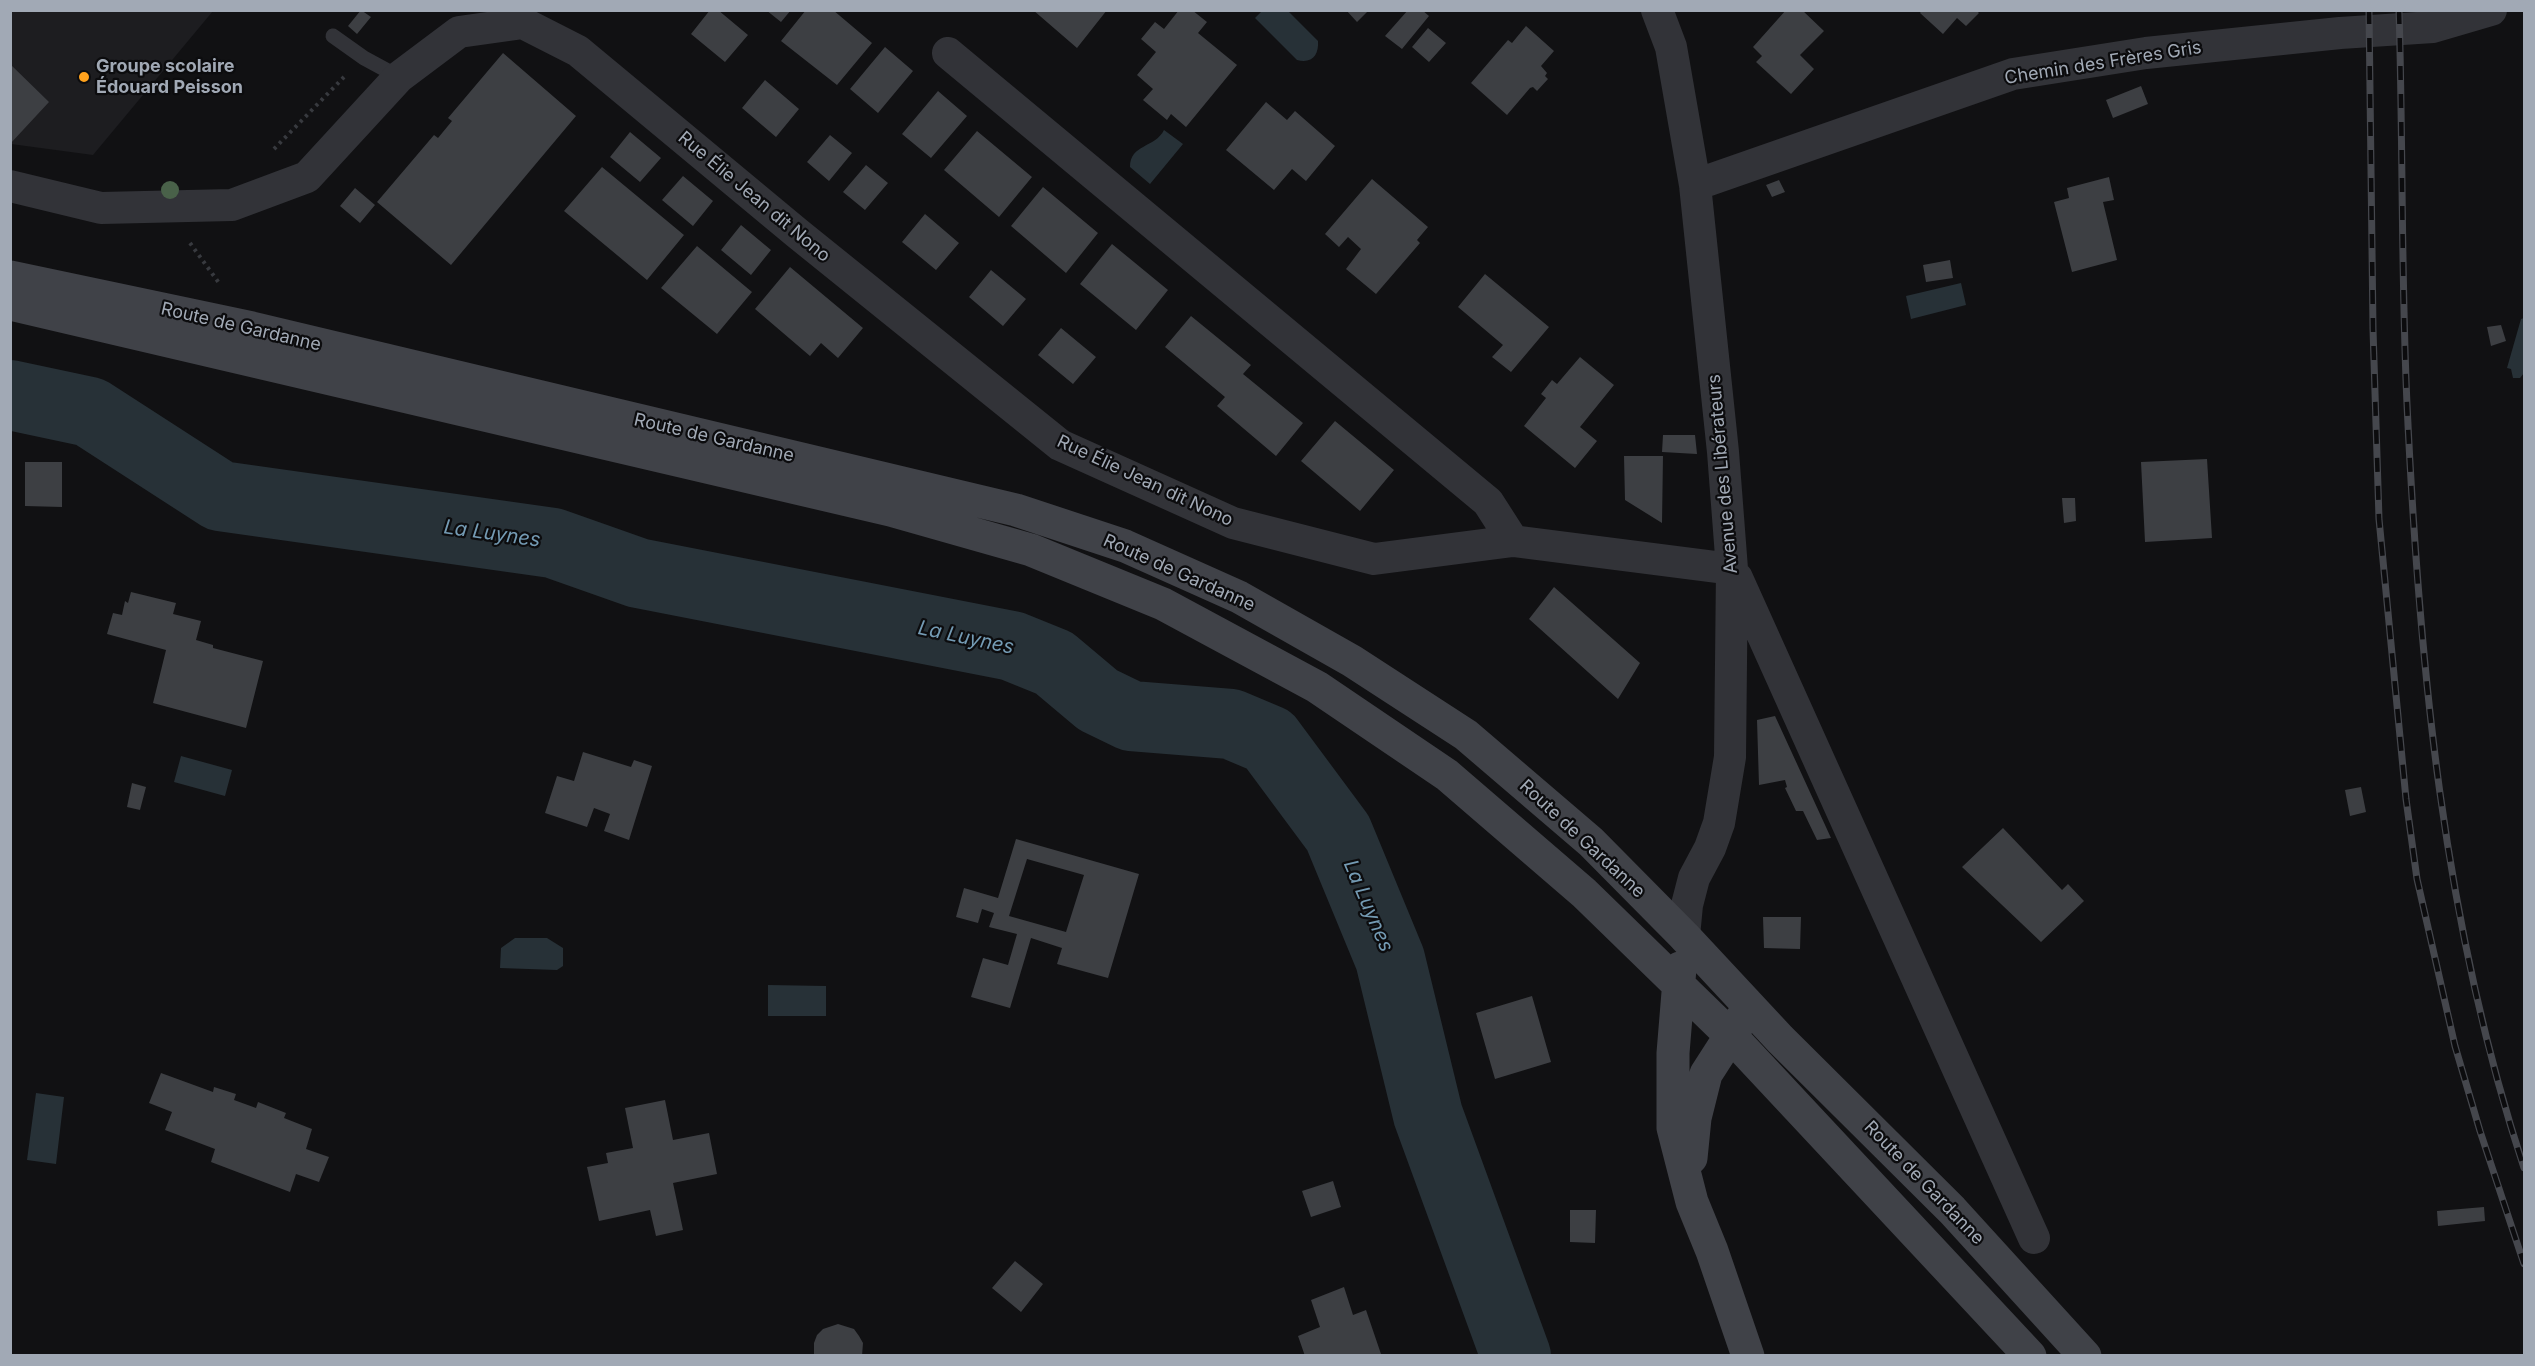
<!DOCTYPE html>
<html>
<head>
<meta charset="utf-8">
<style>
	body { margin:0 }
	#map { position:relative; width:2535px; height:1366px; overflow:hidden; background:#111113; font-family:Inter,sans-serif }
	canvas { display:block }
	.frame { position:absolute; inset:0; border:12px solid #a1a9b5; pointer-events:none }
</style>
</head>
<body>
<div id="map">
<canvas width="2535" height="1366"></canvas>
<div class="frame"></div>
</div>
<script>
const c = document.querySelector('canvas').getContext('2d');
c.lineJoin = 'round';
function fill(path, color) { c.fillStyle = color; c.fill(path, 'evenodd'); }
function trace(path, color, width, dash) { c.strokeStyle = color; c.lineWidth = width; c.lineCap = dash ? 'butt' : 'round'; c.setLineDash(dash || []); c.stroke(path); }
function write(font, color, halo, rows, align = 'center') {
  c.font = font + ' Inter,sans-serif'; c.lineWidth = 4.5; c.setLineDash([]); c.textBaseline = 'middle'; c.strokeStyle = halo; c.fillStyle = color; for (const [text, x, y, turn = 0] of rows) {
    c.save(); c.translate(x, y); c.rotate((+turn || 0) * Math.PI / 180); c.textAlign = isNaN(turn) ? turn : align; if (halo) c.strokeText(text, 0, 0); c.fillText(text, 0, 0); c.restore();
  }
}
fill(new Path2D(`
	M11 11H213L93 155 11 144Z`), '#1d1d20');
fill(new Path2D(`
	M1263 10 1288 11 1318 41C1319 55 1312 64 1297 60L1255 18Z
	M1164 130 1183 144 1150 184 1130 167C1130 144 1155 148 1164 130Z
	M1961 283 1966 305 1911 319 1906 296Z
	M2524 318V373L2520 378H2513L2511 369 2507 368 2521 319Z
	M181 756 232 770 225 796 174 782Z
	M515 938H547L563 948V966L557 970 500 968 501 948Z
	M768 985 826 986V1016H768Z
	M36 1093 64 1097 56 1164 27 1160Z`), '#273137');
trace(new Path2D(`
	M10 395 90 412 220 496 553 543 638 573 1012 646 1054 663 1098 700 1131 716 1231 724 1269 740 1338 833 1390 959 1428 1115 1516 1356`), '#273137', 70);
fill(new Path2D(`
	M361 10 371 17 357 34 348 26Z
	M710 10H718L748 35 725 62 691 34Z
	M766 10H791L781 22Z
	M806 10H833L872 43 837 85 781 41Z
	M1033 10H1107L1077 48Z
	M1179 10H1192L1207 22 1198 33 1237 65 1186 127 1171 114 1167 120 1143 100 1153 89 1137 75 1156 52 1141 39 1155 22 1164 29Z
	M1346 10H1369L1357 22Z
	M1408 10H1422L1429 16 1402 49 1385 36Z
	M1786 10H1802L1824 31 1800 55 1814 69 1791 94 1756 62 1762 56 1753 47Z
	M1922 10H1976L1979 13 1966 26 1957 18 1943 34 1920 13Z
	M1526 26 1554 51 1541 66 1547 73 1545 76 1548 79 1537 91 1533 87 1530 88 1507 115 1471 83 1508 40 1512 43Z
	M1428 28 1446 43 1429 62 1412 47Z
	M885 47 913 71 878 113 850 89Z
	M503 53 576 116 451 265 377 202 434 135 438 138 452 121 448 118Z
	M10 64 49 102 10 144Z
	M765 80 799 109 776 137 742 108Z
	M2141 86 2148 104 2113 118 2106 100Z
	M938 91 967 116 931 158 902 134Z
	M1266 102 1287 120 1295 111 1335 146 1306 181 1292 169 1274 190 1226 150Z
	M977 131 1032 177 999 217 944 170Z
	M630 132 661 158 640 182 610 157Z
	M830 135 852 153 829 181 807 162Z
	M866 165 888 183 865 210 843 192Z
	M602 167 684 235 647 280 564 211Z
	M683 176 713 201 693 226 662 200Z
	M2109 177 2114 200 2103 202 2117 260 2072 272 2054 202 2069 198 2067 188Z
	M1372 179 1428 227 1417 240 1420 243 1376 294 1346 269 1361 249 1348 237 1339 247 1325 234Z
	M1779 180 1785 192 1772 197 1766 185Z
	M1043 187 1098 233 1066 273 1011 226Z
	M355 188 375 205 360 223 340 206Z
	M925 214 959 243 936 270 902 242Z
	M741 225 771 250 751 275 721 250Z
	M1112 244 1168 290 1136 330 1080 284Z
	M697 246 752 292 717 334 661 288Z
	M1950 260 1953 278 1926 282 1923 265Z
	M790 267 863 328 838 358 821 343 810 356 755 309Z
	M991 270 1026 299 1003 326 969 297Z
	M1485 274 1549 327 1511 372 1492 357 1503 345 1458 307Z
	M1191 316 1251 365 1243 374 1303 423 1276 456 1217 406 1225 397 1165 347Z
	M2501 325 2506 341 2491 346 2487 327Z
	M1061 328 1096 357 1073 384 1038 355Z
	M1580 357 1614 385 1580 427 1597 441 1575 468 1524 426 1546 398 1541 394 1552 380 1557 384Z
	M1335 421 1394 470 1360 511 1301 461Z
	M1663 435H1695L1697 454 1662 452Z
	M1624 456H1663L1662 523 1625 500Z
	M2207 459 2212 538 2145 542 2141 462Z
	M25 462H62V507L25 506Z
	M2062 498H2075L2076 521 2064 523Z
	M1554 587 1640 663 1618 699 1529 619Z
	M131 592 176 603 173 614 201 621 196 640 213 645V648L263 661 246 728 153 703 166 650 107 634 113 613 122 615 125 601 128 603Z
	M1775 716 1831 838 1817 840 1803 811H1796L1785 788 1787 787 1785 780 1759 785 1757 720Z
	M583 752 631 767 634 760 652 766 629 840 604 831 610 814 594 808 587 827 545 813 557 776 574 781Z
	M132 783 146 787 140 810 127 807Z
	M2361 787 2366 812 2350 816 2345 790Z
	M2003 828 2062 890 2068 884 2084 901 2041 942 1962 867Z
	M1016 839 1139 874 1108 978 1057 964 1062 948 1031 938 1010 1008 971 997 983 958 1008 965 1017 934 989 927 994 913 982 909 978 923 956 917 964 888 998 898ZM1027 859 1084 875 1066 932 1009 916Z
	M1763 917H1801L1800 949 1764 948Z
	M1532 996 1551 1062 1495 1079 1476 1013Z
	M161 1073 213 1092 214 1087 236 1094 234 1100 256 1108 258 1102 286 1113 284 1118 312 1129 306 1149 329 1157 319 1182 296 1174 290 1192 211 1162 215 1149 165 1130 172 1112 149 1103Z
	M665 1100 673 1140 709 1133 717 1174 673 1183 683 1230 656 1236 650 1210 599 1221 587 1167 608 1163 606 1153 633 1148 625 1108Z
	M1333 1181 1341 1207 1311 1217 1302 1191Z
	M2484 1207 2485 1221 2438 1226 2437 1211Z
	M1570 1210H1596L1595 1243 1570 1242Z
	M1015 1261 1043 1284 1021 1312 992 1288Z
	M1344 1287 1353 1315 1366 1310 1381 1354 1305 1356 1298 1336 1320 1327 1311 1300Z
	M838 1324 854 1329 859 1336 863 1343 862 1356H814V1343L817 1335 823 1329Z`), '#3d3f43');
trace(new Path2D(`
	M274 149 344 77
	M190 243 219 283`), '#383a3f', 4, [3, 4.5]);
trace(new Path2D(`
	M333 36 364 58 399 77`), '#323338', 15);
trace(new Path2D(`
	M1657 10 1671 47 1695 185 1723 452 1732 569 1730 757 1719 823 1710 848 1694 878 1687 905 1684 936
	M948 53 1488 502 1513 541
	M1695 185 2013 74 2146 53 2340 33 2433 27 2491 10
	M10 186 101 208 232 205 307 177 399 77 459 32 523 23 578 51 797 233 1060 445 1233 523 1374 559 1513 541 1732 569
	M1737 578 2034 1238`), '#323338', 32);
trace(new Path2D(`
	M10 277 252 328 1016 510 1125 546 1239 597 1352 661 1466 735 1591 842 1684 936 1780 1039 1952 1210 2085 1356
	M10 304 890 510 1031 550 1163 604 1317 687 1447 775 1584 893 1730 1035 2030 1356
	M1680 968 1673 1053V1128L1692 1202 1712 1251 1748 1356
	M1691 1158 1695 1118 1706 1074 1742 1018`), '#404248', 33);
const rail = new Path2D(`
	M2369 10 2373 329 2379 519 2406 799 2417 879 2455 1046 2480 1131 2524 1264
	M2399 10C2403 142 2401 273 2407 404 2419 661 2443 923 2524 1168`);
trace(rail, '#45474d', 7);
trace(rail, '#0c0c0e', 4.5, [14]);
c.fillStyle = '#496149';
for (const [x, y] of [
	[170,190]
]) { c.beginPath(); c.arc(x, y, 9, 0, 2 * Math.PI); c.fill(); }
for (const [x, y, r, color] of [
	[84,77,6,"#ffa21d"]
]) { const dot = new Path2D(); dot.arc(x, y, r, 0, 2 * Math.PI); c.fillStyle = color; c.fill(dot); trace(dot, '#0c0c0e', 2); }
write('18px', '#a1a9b5', '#0c0c0e', [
	["Chemin des Frères Gris",2103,63,-9],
	["Rue Élie Jean dit Nono",754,197,40],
	["Route de Gardanne",241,327,13],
	["Route de Gardanne",714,438,13],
	["Avenue des Libérateurs",1723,474,-95],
	["Rue Élie Jean dit Nono",1145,481,25],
	["Route de Gardanne",1179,573,24],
	["Route de Gardanne",1582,839,43],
	["Route de Gardanne",1924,1183,46]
]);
write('bold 18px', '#a1a9b5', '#0c0c0e', [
	["Groupe scolaire",96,67],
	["Édouard Peisson",96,88]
], 'left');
write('italic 20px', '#749bb4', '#0c0c0e', [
	["La Luynes",492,534,8],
	["La Luynes",966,638,12],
	["La Luynes",1368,906,67]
]);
</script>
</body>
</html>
